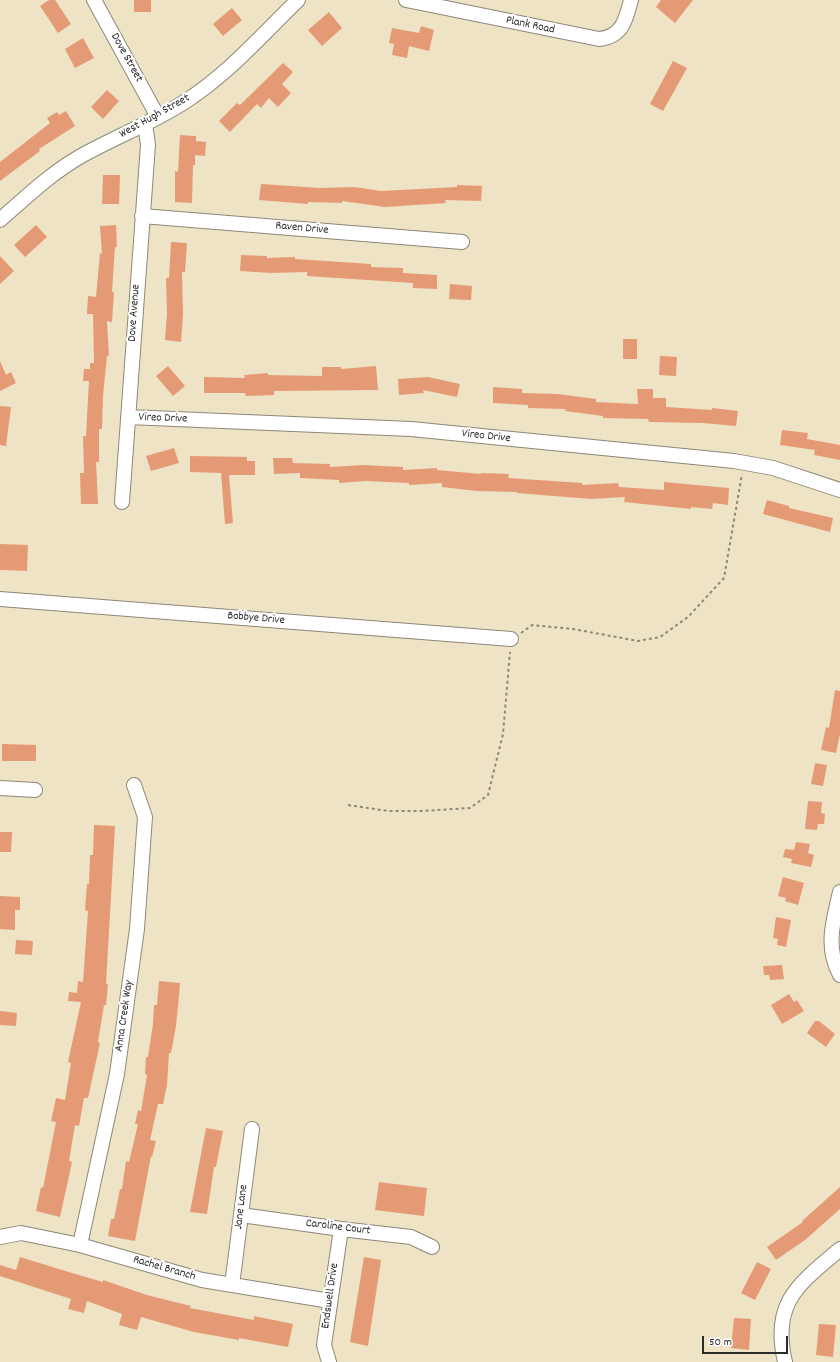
<!DOCTYPE html>
<html>
<head>
<meta charset="utf-8">
<style>
	body { margin:0 }
	#map { position:relative; width:840px; height:1362px; overflow:hidden; background:#efe3c5; font-family:Dekko,sans-serif }
	canvas { display:block }
	.scale { position:absolute; left:702px; top:1336px; width:86px; height:18px; box-sizing:border-box; border:2px solid #2b2b2b; border-top:0; padding-left:5px; font-size:12px; line-height:14px; white-space:nowrap; color:#2b2b2b; -webkit-text-stroke:3px #fff; paint-order:stroke }
</style>
</head>
<body>
<div id="map">
<canvas width="840" height="1362"></canvas>
<div class="scale">50 m</div>
</div>
<script>
const c = document.querySelector('canvas').getContext('2d');
c.lineJoin = 'round';
function fill(path, color) { c.fillStyle = color; c.fill(path, 'evenodd'); }
function trace(path, color, width, dash) { c.strokeStyle = color; c.lineWidth = width; c.lineCap = dash ? 'butt' : 'round'; c.setLineDash(dash || []); c.stroke(path); }
function write(font, color, halo, rows, align = 'center') {
  c.font = font + ' Dekko,sans-serif'; c.lineWidth = 4; c.setLineDash([]); c.textBaseline = 'middle'; c.strokeStyle = halo; c.fillStyle = color; for (const [text, x, y, turn = 0] of rows) {
    c.save(); c.translate(x, y); c.rotate((+turn || 0) * Math.PI / 180); c.textAlign = isNaN(turn) ? turn : align; if (halo) c.strokeText(text, 0, 0); c.fillText(text, 0, 0); c.restore();
  }
}
fill(new Path2D(`
	M49 0H55L71 24 58 33 40 6Z
	M134 0H151V12H134Z
	M661 0H693L675 23 656 7Z
	M232 8 242 20 223 36 213 24Z
	M329 12 342 28 322 46 308 30Z
	M421 26 434 30 429 51 409 46 407 58 392 55 394 44 389 43 392 28 419 33Z
	M83 38 94 58 75 68 65 49Z
	M673 61 687 68 663 111 650 104Z
	M283 63 293 72 282 84 291 93 278 107 269 98 261 108 257 104 230 132 219 121 237 103 240 105Z
	M107 90 119 101 103 119 91 107Z
	M66 111 75 126 39 149 40 151 0 181V162L50 123 47 118 57 112 59 115Z
	M180 135 196 136V141L206 142 205 156 195 155V165H193L192 203 175 202V171L178 172Z
	M103 175H120L119 204H102Z
	M261 184 319 188 354 187 381 191 457 187V185L482 186 481 201 445 200 446 203 385 207 342 201V203L308 202V204L259 200Z
	M36 225 47 237 25 257 14 245Z
	M116 225 117 247H115L112 292H114L112 322 107 321 109 356H107L103 396 102 429H99V462H96L98 504H81L80 473H84L83 436H86L89 381H83L84 369H90V363H94L93 314H87L88 296 96 297 100 253 102 254 100 226Z
	M171 242 187 243 185 272H182L183 314 181 342 165 340 167 313 166 278H169Z
	M241 255 267 256V258L295 257V259L371 264V267L403 268V273L437 275V289L413 288V283L307 276V272L271 273 240 271Z
	M0 256 14 271 0 284Z
	M450 284 472 286 471 300 449 299Z
	M623 339H637V359H623Z
	M660 356 677 357 676 376 659 375Z
	M0 361 6 375 11 372 16 383 0 391Z
	M168 366 185 386 173 396 156 376Z
	M376 366 378 390 274 391V395L246 396 245 393H204V377L245 378 244 375 268 373V375L322 376V367H341V369Z
	M428 377 460 384 457 397 423 390 424 393 399 395 398 379Z
	M493 387 522 389V393L558 394 596 399V402L638 404 637 389H653V398H666V407L712 410V408L738 411 736 426 703 423 649 422 648 419 603 418V416L565 411 566 409 528 408V405L493 403Z
	M0 406 11 407 6 446 0 445Z
	M782 430 808 433 807 439 840 445V460L814 455 815 450 780 445Z
	M174 448 179 463 151 471 146 456Z
	M190 456 247 457V461H255V475H229L233 523 225 524 221 473 190 472Z
	M273 458H292L293 463 330 464V467L364 465 403 467V470L437 468V470L481 474V473L509 474 508 478 582 483V485L618 483 619 487 664 490V482L729 488 728 505 713 503 712 509 691 507V509L624 502 625 497 591 499 517 493V492L477 491 442 487V483L409 485V483L366 481 339 483V480L300 478V473L274 474Z
	M767 500 789 506V508L833 518 830 532 763 514Z
	M0 544 28 545 27 571 0 570Z
	M835 690 840 691V734L836 753 821 750 826 727 829 728Z
	M2 744 36 745V761H2Z
	M815 763 827 765 823 786 811 784Z
	M808 801 822 802 821 813 825 814 824 824H818L817 830 805 829Z
	M94 825 115 826 106 984H108L106 1005H104L98 1042 100 1043 88 1098H84L79 1126 75 1125 69 1161 72 1162 60 1217 36 1211 41 1187 43 1188 56 1122 51 1121 56 1098 65 1100 71 1063 68 1062 81 1002 68 1001 69 992 77 993 78 981 83 982 88 911 85 910 87 884H89L90 855H93Z
	M0 832H12L11 852H0Z
	M796 842 810 844 808 853 814 855 811 867 791 863 792 859 783 857 785 849 794 850Z
	M783 877 804 883 798 905 785 901 786 898 778 896Z
	M0 896 20 897V910H15V930L0 929Z
	M776 917 791 920 786 947 777 945 778 939 773 938Z
	M16 940 33 941 32 955 15 954Z
	M782 965 784 979 770 980 769 975H764L763 966Z
	M159 981 180 983 179 996 176 1026 171 1053H169L167 1085 163 1104H158L150 1140 156 1141 152 1157 151 1156 135 1241 108 1236 111 1219H114L120 1189H122L126 1161 129 1162 138 1124H135L138 1110 141 1111 147 1075 145 1074 146 1057H148L153 1024 154 1005H157Z
	M789 994 794 1002 797 1000 804 1011 782 1024 771 1005Z
	M0 1011 17 1013 16 1026 0 1025Z
	M815 1021H819L835 1034 826 1047 807 1033Z
	M206 1128 223 1131 216 1167H214L207 1214 190 1212Z
	M379 1182 427 1188 424 1216 375 1210Z
	M840 1187V1209L805 1240 776 1260 767 1247 803 1222 802 1221Z
	M20 1257 72 1273 103 1282V1280L147 1295 191 1306 190 1308 254 1320V1316L293 1324 288 1347 239 1338V1340L194 1332 141 1317 137 1330 119 1325 122 1314 87 1301 84 1313 68 1309 71 1299 0 1276V1265L16 1270Z
	M364 1257 381 1260 368 1346 350 1342Z
	M757 1262 771 1269 755 1300 741 1293Z
	M734 1318 751 1319 749 1350 731 1348Z
	M819 1324 836 1325 833 1357 816 1355Z`), '#e59a76');
const street = new Path2D(`
	M94 0 158 117
	M406 0 599 39C622 37 626 20 631 0
	M142 216 462 242
	M0 220C26 197 50 174 81 156 115 137 152 123 186 101 228 74 262 35 298 0
	M128 417 411 429 734 461 773 468 840 490
	M122 502 148 145 145 124
	M0 599 511 639
	M0 788 35 790
	M840 892C833 922 825 947 840 975
	M241 1215 341 1229 411 1237 432 1247
	M0 1237 21 1233 80 1245 202 1280 330 1301
	M80 1245 117 1074 137 929 145 817 134 785
	M232 1285 252 1129
	M329 1362 324 1345 341 1229
	M785 1362C771 1302 799 1284 840 1249`);
trace(street, '#8d8778', 16);
trace(new Path2D(`
	M521 633 532 625 573 629 638 641 660 637 688 617 724 578 742 474
	M348 805 388 811H422L470 808 488 795 503 734 510 652`), '#8d8778', 2, [3, 3]);
trace(street, '#fff', 14);
write('12px', '#2b2b2b', '#fff', [
	["Plank Road",530,26,12],
	["Dove Street",126,58,61],
	["West Hugh Street",155,117,-29],
	["Raven Drive",302,229,5],
	["Dove Avenue",135,313,-86],
	["Vireo Drive",163,419,2],
	["Vireo Drive",486,437,6],
	["Bobbye Drive",256,619,5],
	["Anna Creek Way",125,1016,-82],
	["Jane Lane",242,1207,-83],
	["Caroline Court",338,1228,7],
	["Rachel Branch",164,1269,16],
	["Endswell Drive",331,1296,-82]
]);
</script>
</body>
</html>
